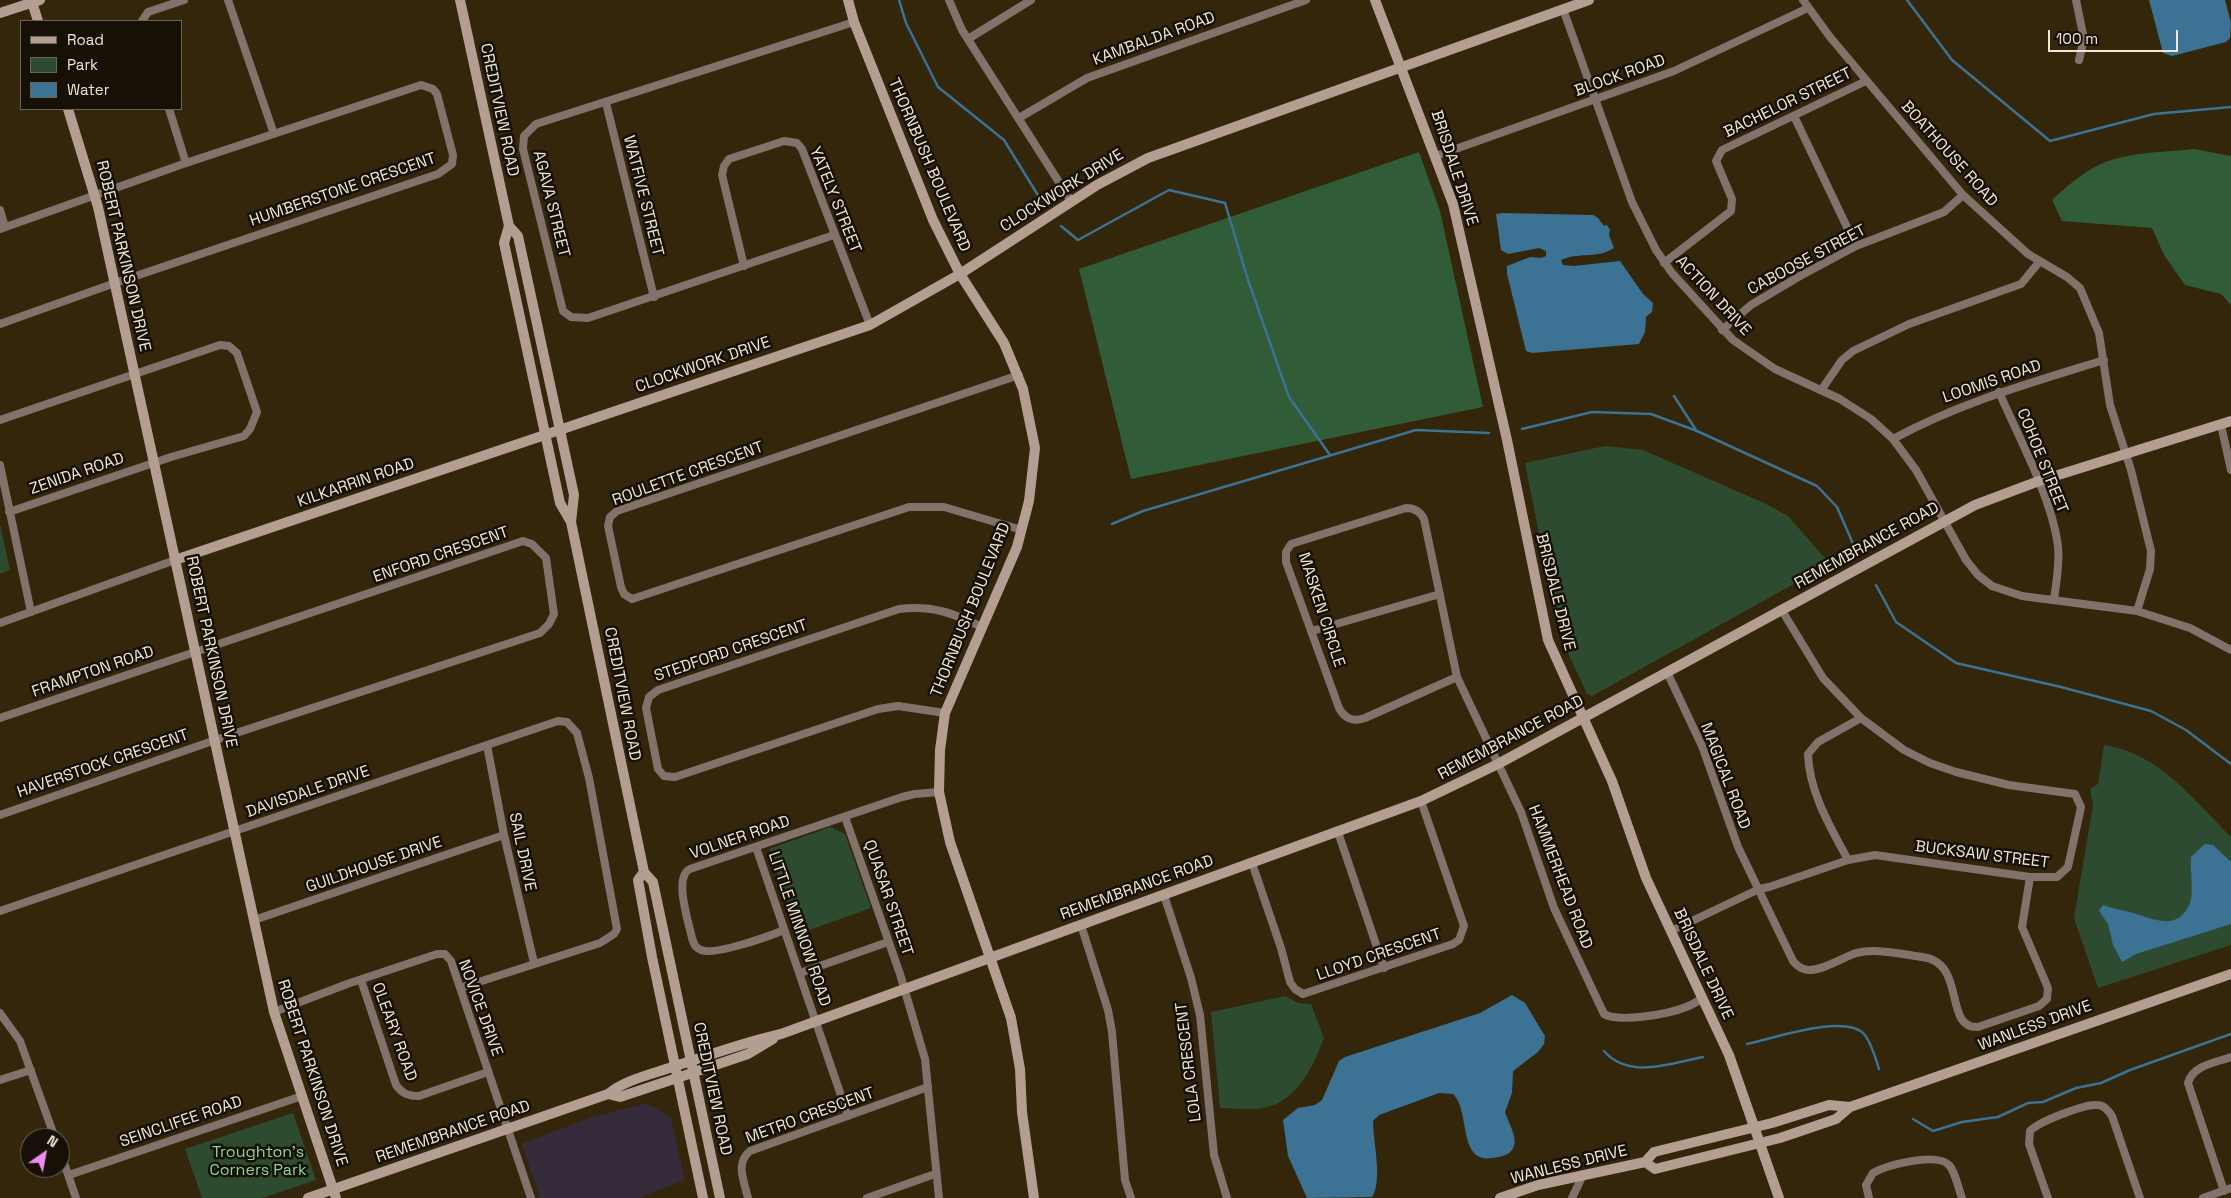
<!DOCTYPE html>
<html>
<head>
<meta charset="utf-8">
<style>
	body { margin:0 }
	#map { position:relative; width:2231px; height:1198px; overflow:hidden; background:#34260b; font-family:"Space Grotesk",sans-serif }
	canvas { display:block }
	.legend { position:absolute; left:20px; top:20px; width:162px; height:90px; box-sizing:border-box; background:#161006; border:1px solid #6c6659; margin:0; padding:6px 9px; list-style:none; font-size:15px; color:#eee6d6 }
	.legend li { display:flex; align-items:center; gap:10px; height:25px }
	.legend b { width:25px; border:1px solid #6c6659 }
	.north { position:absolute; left:20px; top:1128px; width:50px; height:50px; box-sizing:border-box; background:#161006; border:1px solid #6c6659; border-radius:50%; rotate:33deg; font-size:14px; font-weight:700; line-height:20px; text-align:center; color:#eee6d6 }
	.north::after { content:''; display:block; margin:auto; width:18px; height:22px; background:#f28af3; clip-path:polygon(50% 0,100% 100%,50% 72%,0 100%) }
	.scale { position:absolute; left:2048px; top:30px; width:130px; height:22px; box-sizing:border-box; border:2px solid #eee6d6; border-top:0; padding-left:6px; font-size:15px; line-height:18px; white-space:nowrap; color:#eee6d6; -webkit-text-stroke:4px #161006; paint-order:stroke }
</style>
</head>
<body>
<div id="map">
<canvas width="2231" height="1198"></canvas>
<ul class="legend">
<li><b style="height:6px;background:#b49e92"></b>Road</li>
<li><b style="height:14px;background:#2d4b31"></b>Park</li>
<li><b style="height:14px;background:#3c7293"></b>Water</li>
</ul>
<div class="north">N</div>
<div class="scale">100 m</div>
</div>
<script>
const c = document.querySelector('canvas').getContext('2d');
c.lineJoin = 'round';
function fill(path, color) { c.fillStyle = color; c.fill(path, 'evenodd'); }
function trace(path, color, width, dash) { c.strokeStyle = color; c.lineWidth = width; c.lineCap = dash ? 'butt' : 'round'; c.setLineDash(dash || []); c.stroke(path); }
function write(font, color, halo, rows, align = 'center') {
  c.font = font + ' "Space Grotesk",sans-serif'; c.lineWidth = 5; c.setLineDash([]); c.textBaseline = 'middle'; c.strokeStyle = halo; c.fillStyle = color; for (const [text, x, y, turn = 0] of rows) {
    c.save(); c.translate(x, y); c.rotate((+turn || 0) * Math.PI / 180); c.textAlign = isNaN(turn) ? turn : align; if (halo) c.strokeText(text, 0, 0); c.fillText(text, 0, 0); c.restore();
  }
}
fill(new Path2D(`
	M647 1103 671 1118 685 1180 638 1198H540L522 1144 589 1118Z`), '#362b3a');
fill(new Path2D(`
	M1605 446 1643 450 1764 503 1788 516 1830 564 1592 696 1587 694 1564 644 1555 615 1525 463Z
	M0 525 10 570 0 574Z
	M2104 745C2159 753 2194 800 2231 837V945L2098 988 2074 918 2093 805 2090 789 2098 784Z
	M830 827 845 834 871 908 798 934 769 849Z
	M1286 996 1298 1003 1311 1004 1324 1038C1313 1066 1299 1099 1267 1107 1253 1111 1234 1108 1220 1108L1211 1012Z
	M293 1113 316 1180 262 1198H202L185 1149Z`), '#2d4b31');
fill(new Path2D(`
	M2195 149 2231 156V305L2221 294 2185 285 2164 255 2152 228 2062 221 2052 200C2066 187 2082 173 2099 165 2124 152 2167 152 2195 149Z
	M1419 152 1440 211 1483 407 1131 479 1079 269Z`), '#305c37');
fill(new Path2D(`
	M2149 0H2225L2231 23 2230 38 2226 42 2172 56 2163 53Z
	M1503 213 1593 215 1598 218 1604 226 1607 225 1610 230 1609 235 1614 248C1598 259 1578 252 1561 260L1563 265 1574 266 1620 261 1643 294 1653 303 1652 312 1646 317 1645 332 1639 344 1532 353 1526 351 1507 274V266L1530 257 1541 258 1546 256V251L1539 248 1508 254 1501 250 1496 214Z
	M2205 844 2213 845 2231 862V924L2136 954 2122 962 2113 945 2108 924 2099 911 2103 905C2113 909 2123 910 2133 913 2154 919 2178 932 2190 903 2194 892 2190 869 2191 857Z
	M1512 995 1525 1003 1545 1036 1544 1044 1538 1052 1513 1071 1512 1093 1505 1112C1508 1122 1519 1139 1513 1148 1510 1155 1501 1157 1493 1158 1457 1164 1471 1111 1453 1094L1439 1093 1379 1115 1373 1121C1373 1142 1383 1180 1372 1197L1307 1198 1288 1156 1283 1120 1298 1108 1315 1105 1322 1100 1339 1061 1345 1057 1480 1013Z`), '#3c7293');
trace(new Path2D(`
	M899 0 906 23 938 87 1004 140 1039 197
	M1907 0 1952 60 2050 141 2154 114 2231 107
	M1061 226 1078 240 1169 190 1225 203 1248 280 1289 397 1330 455
	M1674 396 1696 430
	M1522 429 1592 412 1651 414 1697 431 1817 486 1837 507 1854 546
	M1112 524 1143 511 1416 430 1489 433
	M1876 585 1896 622 1956 663 2061 687 2151 711 2186 730 2231 764
	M1747 1044C1772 1039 1845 1013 1864 1034 1871 1042 1876 1059 1879 1069
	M1604 1051C1629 1080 1671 1063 1703 1057
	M1913 1119 1933 1131 1962 1122 1998 1117 2028 1103 2043 1102 2076 1088 2101 1083 2130 1070 2231 1034`), '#3c7293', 2.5);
trace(new Path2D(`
	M228 0 274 134
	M949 0 962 30 1071 201
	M1803 0 1830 37 1963 195 2028 254 2067 277 2080 288 2099 333 2110 405 2131 470 2151 551 2150 569 2137 611
	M2076 0 2084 39 2079 60
	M1563 9 1632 202 1656 250 1672 273 1733 340 1775 369 1840 399 1871 419 1893 439 1916 470 1966 560 1978 575 1992 586 2022 596 2137 611 2190 628 2231 650
	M142 21 148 12 184 0
	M968 39 1031 0
	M606 103 654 297
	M169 109 186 163
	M1794 116 1856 246
	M1019 118 1087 78 1306 0
	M1436 156 1674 71 1808 8
	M0 210 5 227
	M0 229 186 163 421 85 433 89 437 94 453 155 452 164 438 174 115 283 0 324
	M834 235 588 318 571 317 563 311 523 149 524 136 536 124 854 22
	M1664 263 1731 211 1732 199 1716 161 1722 150 1866 81
	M744 266 722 175 724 166 729 159 784 141 797 143 802 149 870 325
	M1722 330 1751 305 1800 276 1856 246 1944 212 1963 195
	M1019 375 617 511 610 517 608 526 621 587 624 594 632 599 909 507H944L1022 530
	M1822 389 1842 360 1853 351 1909 324 2021 284 2040 261
	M1999 392C2018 436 2053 500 2058 547 2060 564 2056 583 2054 600
	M0 420 220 345 229 346 237 353 257 412 250 429 244 436 171 457 9 512
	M2221 425 2231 470
	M1893 439C1961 402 2030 383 2104 360
	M0 465 31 612
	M0 623 175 560
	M1312 631 1440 594
	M1667 672 1702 746 1738 847 1793 961C1797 966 1802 970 1809 970 1824 970 1842 958 1856 953 1877 948 1901 954 1922 957 1967 962 1943 1029 1978 1027L2039 1006 2047 999 2048 988 2022 927 2030 877
	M1457 677 1365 718C1353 722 1345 719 1339 708L1286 562V552L1291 544 1406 508C1414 508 1420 511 1424 519L1457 677 1521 812 1554 908 1604 1014C1619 1023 1669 1014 1686 1007 1692 1005 1698 1001 1703 998
	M945 713 898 706 878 709 675 777 664 776 658 769 646 708 649 697 658 690 899 609C933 605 952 613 982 627
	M0 718 523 541 532 544 546 558 554 614 549 624 540 633 227 736 0 815
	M487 745 504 835 534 963
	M845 817 900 974 925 1059 939 1198
	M1338 832 1384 968
	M756 847 848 1116
	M1848 860C1831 828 1809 792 1808 754L1818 742 1861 718
	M1252 863 1281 948 1290 982 1295 989 1303 994 1453 944 1459 940 1464 926 1421 801
	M1164 895 1191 978 1200 1015 1214 1155 1227 1198
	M0 911 487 745 558 721 567 722 577 733 589 778 617 929 614 934 600 943 460 988
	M254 920 504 835
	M1081 925 1108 1010 1112 1032 1125 1180 1131 1198
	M784 930C770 936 714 956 701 950 695 948 694 944 692 938 689 923 673 877 690 869L902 797 915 794 939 792
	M1671 931 1759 889 1769 887 1848 860 1875 855 2030 877H2057L2068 867 2081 807 2075 794 2009 785 1956 772 1930 763 1904 750 1861 718 1823 678 1781 609
	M800 973 888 942
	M361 980 396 1085C403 1094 408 1096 419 1096L488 1072
	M274 1012 347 984 437 954H445L451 961 531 1198
	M0 1013 20 1041 55 1138
	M0 1080 31 1070
	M60 1151 76 1198
	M69 1175 302 1096
	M2224 1191 2188 1083C2193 1065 2215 1063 2231 1057
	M748 1198C744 1181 735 1163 750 1151L928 1087
	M867 1198 935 1174
	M1572 1198 1583 1175
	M1869 1198 1866 1185 1873 1173C1887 1165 1936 1152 1949 1165 1956 1173 1958 1188 1962 1198
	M2048 1198 2029 1144 2030 1131C2038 1122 2084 1104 2097 1105 2104 1105 2108 1110 2112 1116L2140 1198
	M2203 1198 2231 1188`), '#81736c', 8);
trace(new Path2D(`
	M460 0 509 226 504 243 560 503 571 522 644 872 653 882 720 1198
	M848 0 854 22 933 220 960 274 1004 343 1023 389 1035 448 1029 501 1017 547 945 713 940 750 939 792 950 842 1011 1018 1020 1069 1022 1112 1034 1198
	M1375 0 1453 204 1507 440 1548 640 1612 781 1646 878 1729 1055 1779 1198
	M32 2 38 21
	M0 13 40 0
	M68 109 98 207 274 1012 336 1198
	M509 226 518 236 574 495 571 522
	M175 560 870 325 960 274 1097 185 1148 158 1589 0
	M644 872 638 880 652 957 703 1198
	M608 1094 620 1097 677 1078 748 1054 773 1039
	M1645 1162 1655 1169 1780 1138 1836 1119 1850 1107 2231 974
	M308 1198 608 1094C626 1079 653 1074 675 1066 710 1055 745 1042 781 1034L1421 801 1498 764 1975 505 2039 481 2231 421
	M1500 1198 1538 1185 1645 1162 1654 1152 1772 1123 1829 1105 1850 1107`), '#b49e92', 10);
write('16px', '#eee6d6', '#161006', [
	["KAMBALDA ROAD",1154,39,-20],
	["BLOCK ROAD",1620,76,-20],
	["BACHELOR STREET",1788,103,-26],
	["CREDITVIEW ROAD",499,110,78],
	["BOATHOUSE ROAD",1949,154,48],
	["THORNBUSH BOULEVARD",929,165,67],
	["BRISDALE DRIVE",1454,168,72],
	["HUMBERSTONE CRESCENT",343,190,-19],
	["CLOCKWORK DRIVE",1062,191,-32],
	["WATFIVE STREET",643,196,76],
	["YATELY STREET",835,200,68],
	["AGAVA STREET",551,204,76],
	["ROBERT PARKINSON DRIVE",123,256,77],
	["CABOOSE STREET",1807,260,-28],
	["ACTION DRIVE",1713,296,47],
	["CLOCKWORK DRIVE",703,365,-19],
	["LOOMIS ROAD",1992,382,-19],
	["COHOE STREET",2042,461,68],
	["ZENIDA ROAD",77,474,-19],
	["ROULETTE CRESCENT",688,474,-20],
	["KILKARRIN ROAD",356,483,-19],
	["REMEMBRANCE ROAD",1867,546,-29],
	["ENFORD CRESCENT",441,555,-19],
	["BRISDALE DRIVE",1555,592,76],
	["THORNBUSH BOULEVARD",971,610,-68],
	["MASKEN CIRCLE",1321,610,72],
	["STEDFORD CRESCENT",731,651,-19],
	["ROBERT PARKINSON DRIVE",211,652,78],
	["FRAMPTON ROAD",93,672,-19],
	["CREDITVIEW ROAD",622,694,79],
	["REMEMBRANCE ROAD",1511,738,-28],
	["HAVERSTOCK CRESCENT",103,764,-19],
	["MAGICAL ROAD",1725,776,69],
	["DAVISDALE DRIVE",308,792,-19],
	["VOLNER ROAD",740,838,-19],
	["SAIL DRIVE",522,852,78],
	["BUCKSAW STREET",1982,855,7],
	["GUILDHOUSE DRIVE",374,865,-19],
	["HAMMERHEAD ROAD",1560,877,69],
	["REMEMBRANCE ROAD",1137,888,-20],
	["QUASAR STREET",888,898,71],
	["LITTLE MINNOW ROAD",799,929,71],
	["LLOYD CRESCENT",1379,955,-19],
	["BRISDALE DRIVE",1703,964,65],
	["NOVICE DRIVE",480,1008,70],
	["WANLESS DRIVE",2035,1026,-20],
	["OLEARY ROAD",394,1032,70],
	["LOLA CRESCENT",1189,1062,-97],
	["ROBERT PARKINSON DRIVE",312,1073,72],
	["CREDITVIEW ROAD",712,1089,78],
	["METRO CRESCENT",810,1116,-20],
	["SEINCLIFEE ROAD",181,1122,-19],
	["REMEMBRANCE ROAD",453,1132,-19],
	["WANLESS DRIVE",1569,1165,-14]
]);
write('16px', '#8fd398', '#161006', [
	["Troughton's",258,1153],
	["Corners Park",258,1171]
]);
</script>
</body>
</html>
